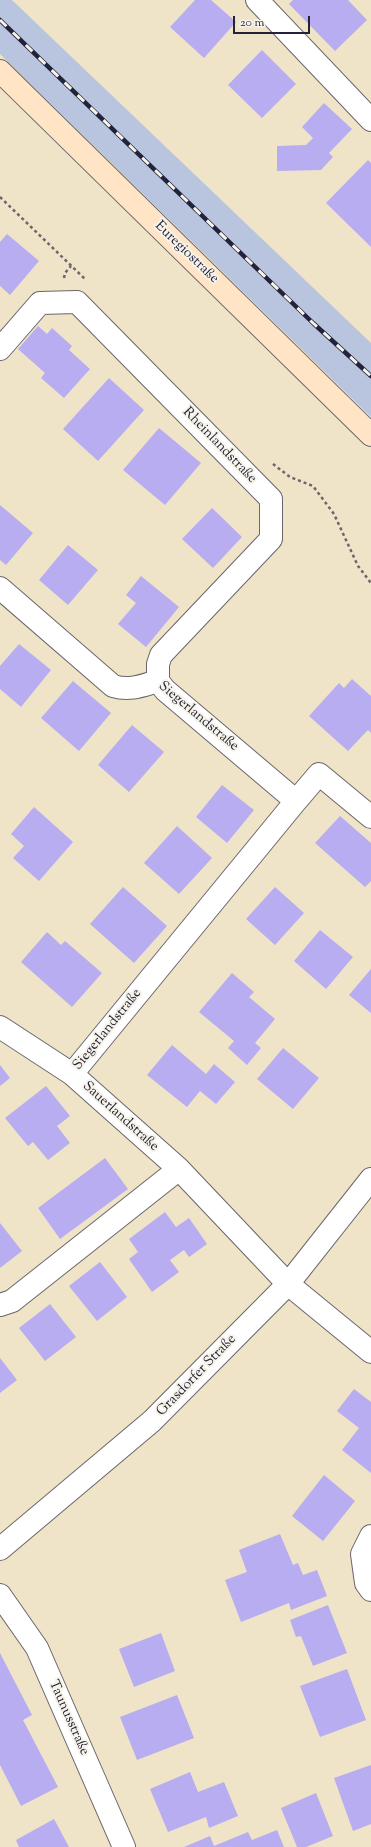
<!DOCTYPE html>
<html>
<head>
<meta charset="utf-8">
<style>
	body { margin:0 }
	#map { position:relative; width:371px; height:1847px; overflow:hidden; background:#efe4c8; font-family:"Sorts Mill Goudy",serif }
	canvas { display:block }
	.scale { position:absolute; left:233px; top:16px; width:77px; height:18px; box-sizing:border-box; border:2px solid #22223b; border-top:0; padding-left:5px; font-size:12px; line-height:14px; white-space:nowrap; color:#22223b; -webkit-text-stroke:3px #f7f3e8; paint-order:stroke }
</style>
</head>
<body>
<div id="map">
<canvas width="371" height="1847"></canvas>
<div class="scale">20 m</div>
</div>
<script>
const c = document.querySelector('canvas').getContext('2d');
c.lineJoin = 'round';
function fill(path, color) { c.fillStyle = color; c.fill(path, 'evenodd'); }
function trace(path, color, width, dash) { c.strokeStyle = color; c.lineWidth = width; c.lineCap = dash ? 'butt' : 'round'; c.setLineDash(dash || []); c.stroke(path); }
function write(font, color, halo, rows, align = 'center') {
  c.font = font + ' "Sorts Mill Goudy",serif'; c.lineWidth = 4; c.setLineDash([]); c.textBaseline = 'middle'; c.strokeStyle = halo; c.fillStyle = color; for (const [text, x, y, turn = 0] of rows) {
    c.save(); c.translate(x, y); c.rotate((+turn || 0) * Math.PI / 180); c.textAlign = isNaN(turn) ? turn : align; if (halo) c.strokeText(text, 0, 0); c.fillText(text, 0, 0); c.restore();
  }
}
fill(new Path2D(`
	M0 0H12L371 343V417L0 54Z`), '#b9c4de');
fill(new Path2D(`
	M195 0H211L236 22 204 58 170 27Z
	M293 0H348L367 20 335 51 289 4Z
	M262 50 296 84 262 118 228 85Z
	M324 103 352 129 329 153 333 157 321 170 277 171V146L306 145 313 138 302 127Z
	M368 160 371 163V247L326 203Z
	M7 234 39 261 10 295 0 286V242Z
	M38 326 47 334 52 328 72 346 69 350 90 369 64 398 41 378 45 373 18 349Z
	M109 378 144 410 98 461 63 429Z
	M159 428 201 463 165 505 123 470Z
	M0 505 33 533 6 565 0 560Z
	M212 508 242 537 213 568 182 539Z
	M68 545 98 570 68 605 39 580Z
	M141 576 179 607 146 647 118 624 136 603 126 595Z
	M19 644 51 670 21 707 0 689V666Z
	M352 679 371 696V733L368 730 348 751 309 716 339 683 344 688Z
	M73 681 111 713 79 751 41 718Z
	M132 725 164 752 129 792 98 765Z
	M222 785 254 810 227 843 196 817Z
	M34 807 73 842 39 881 13 858 24 846 11 834Z
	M340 816 371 843V881L365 887 315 843Z
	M177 826 212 858 179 894 144 863Z
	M123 887 167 926 134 963 90 924Z
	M275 887 304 913 275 945 246 919Z
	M320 930 353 957 326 989 294 961Z
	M47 932 61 945 65 941 102 973 72 1007 21 962Z
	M371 969V1013L349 995Z
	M232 973 254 992 249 997 275 1019 255 1043 261 1048 247 1065 228 1048 234 1041 199 1012Z
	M172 1045 206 1074 214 1064 235 1082 216 1104 200 1091 187 1107 147 1075Z
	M283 1048 319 1078 293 1109 257 1079Z
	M0 1065 10 1078 0 1086Z
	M46 1086 70 1116 57 1126 70 1143 48 1160 33 1142 28 1146 5 1118Z
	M105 1158 128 1189 60 1239 38 1208Z
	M165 1212 176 1227 189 1218 207 1244 189 1257 184 1250 170 1260 179 1272 152 1292 129 1259 138 1252 129 1239Z
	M0 1223 22 1251 0 1268Z
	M100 1262 127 1297 97 1321 69 1286Z
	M50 1304 76 1337 45 1361 19 1328Z
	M0 1358 17 1380 0 1393Z
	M354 1389 371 1402V1473L342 1450 359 1428 337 1411Z
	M324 1475 355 1501 323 1541 292 1516Z
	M280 1534 293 1565 298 1563 303 1575 317 1570 327 1596 291 1610 289 1603 241 1622 225 1580 247 1572 239 1550Z
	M328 1605 347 1653 313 1666 301 1636 296 1637 290 1620Z
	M161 1633 175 1671 134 1687 119 1649Z
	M0 1653 32 1715 23 1720 58 1787 21 1806 0 1765Z
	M347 1669 366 1720 320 1737 300 1686Z
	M177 1695 194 1738 137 1760 120 1717Z
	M371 1765V1824L353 1831 334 1778Z
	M190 1772 198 1792 224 1782 238 1816 209 1828 206 1817 168 1832 150 1789Z
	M316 1793 333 1836 306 1847H297L281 1808Z
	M54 1819 69 1847H19L16 1840Z
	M277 1830 284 1847H184L210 1836 214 1846 248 1832 252 1840Z`), '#b7adf0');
const minor = new Path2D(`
	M257 0 371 120
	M0 349 40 303 77 302 271 499V539L161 655 158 664V681
	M0 588 113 686C130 691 141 686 158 681L165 690 296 801 72 1074
	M296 801 319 774 371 817
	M0 1027 72 1074 179 1169 288 1284 371 1352
	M0 1305 12 1301 179 1169
	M371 1536 362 1554 366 1583 371 1590
	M0 1595 37 1648 124 1847`);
const tertiary = new Path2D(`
	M0 1549 152 1421 288 1284 371 1179`);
const secondary = new Path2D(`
	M0 71 371 435`);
trace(minor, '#6a666c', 24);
trace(tertiary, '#6a666c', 24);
trace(secondary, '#6a666c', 24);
trace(new Path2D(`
	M0 197 85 279
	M64 278 65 273 71 266
	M273 464 290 477 313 486 334 514 358 566 371 583`), '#6a666c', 2.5, [3, 3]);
trace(minor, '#fff', 22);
trace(tertiary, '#fff', 22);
trace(secondary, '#ffe4c6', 22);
const rail = new Path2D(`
	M0 20 313 323 371 376`);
trace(rail, '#22223b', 4.5);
trace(rail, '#f7f3e8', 3, [9]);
write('14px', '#22223b', '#f7f3e8', [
	["Euregiostraße",186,253,44],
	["Rheinlandstraße",219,446,46],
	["Siegerlandstraße",198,717,40],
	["Siegerlandstraße",108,1030,-51],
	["Sauerlandstraße",120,1117,42],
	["Grasdorfer Straße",197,1376,-46],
	["Taunusstraße",68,1718,66]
]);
</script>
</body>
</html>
